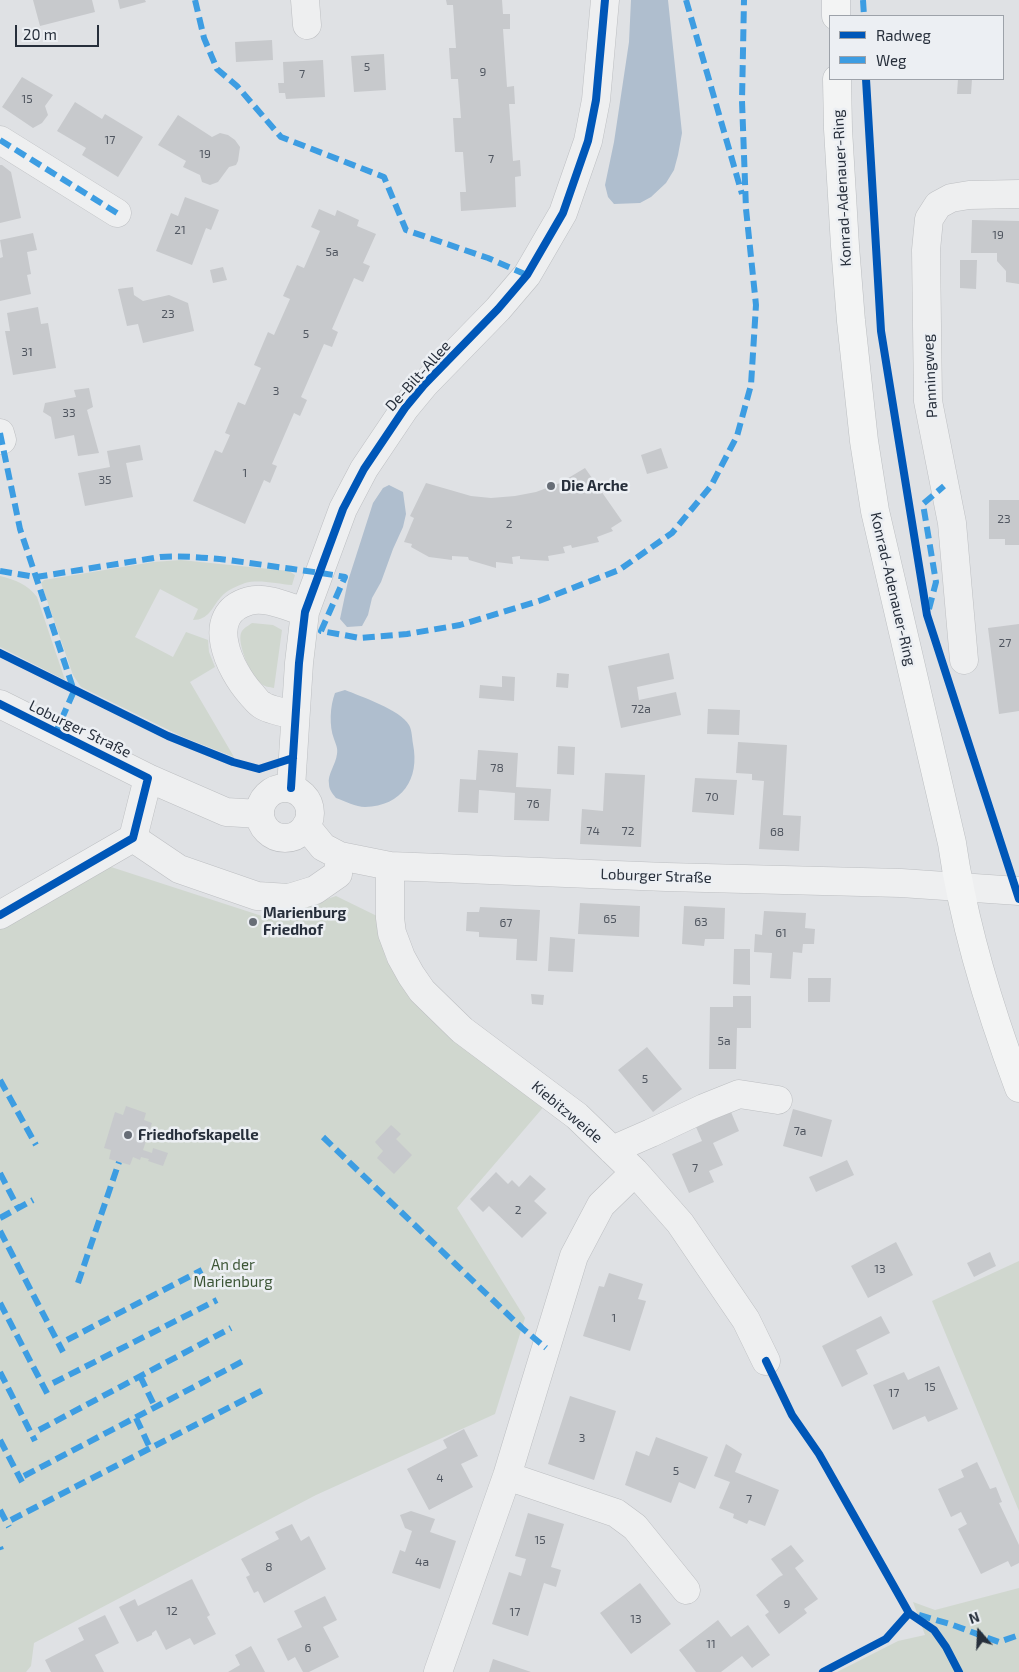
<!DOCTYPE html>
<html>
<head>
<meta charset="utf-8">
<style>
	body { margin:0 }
	#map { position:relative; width:1019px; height:1672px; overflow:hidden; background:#dfe1e4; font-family:"Exo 2",sans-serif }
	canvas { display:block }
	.legend { position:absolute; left:829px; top:15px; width:175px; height:65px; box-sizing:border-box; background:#eceff3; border:1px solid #9da2a9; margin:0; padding:6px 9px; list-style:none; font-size:15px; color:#272f3b }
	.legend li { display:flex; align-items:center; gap:10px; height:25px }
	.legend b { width:25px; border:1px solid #9da2a9 }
	.north { position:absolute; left:954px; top:1607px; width:50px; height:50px; -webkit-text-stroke:4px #eceff3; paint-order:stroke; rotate:341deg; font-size:14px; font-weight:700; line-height:20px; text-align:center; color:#272f3b }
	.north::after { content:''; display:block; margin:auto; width:18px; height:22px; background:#272f3b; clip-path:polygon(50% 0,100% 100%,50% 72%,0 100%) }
	.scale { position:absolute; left:15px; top:25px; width:84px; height:22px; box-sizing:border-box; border:2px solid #272f3b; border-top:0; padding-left:6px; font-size:15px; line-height:18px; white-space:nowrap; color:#272f3b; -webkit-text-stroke:4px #eceff3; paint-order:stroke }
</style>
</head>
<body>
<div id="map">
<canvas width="1019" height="1672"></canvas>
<ul class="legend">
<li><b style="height:6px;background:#0057b8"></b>Radweg</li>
<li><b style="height:6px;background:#3d9de2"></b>Weg</li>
</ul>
<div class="north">N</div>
<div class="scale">20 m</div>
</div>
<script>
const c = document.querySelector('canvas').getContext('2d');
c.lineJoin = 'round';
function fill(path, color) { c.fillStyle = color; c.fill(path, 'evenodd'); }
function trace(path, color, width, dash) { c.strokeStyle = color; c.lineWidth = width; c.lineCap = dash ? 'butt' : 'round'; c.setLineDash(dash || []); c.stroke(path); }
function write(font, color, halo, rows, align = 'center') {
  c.font = font + ' "Exo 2",sans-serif'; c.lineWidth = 5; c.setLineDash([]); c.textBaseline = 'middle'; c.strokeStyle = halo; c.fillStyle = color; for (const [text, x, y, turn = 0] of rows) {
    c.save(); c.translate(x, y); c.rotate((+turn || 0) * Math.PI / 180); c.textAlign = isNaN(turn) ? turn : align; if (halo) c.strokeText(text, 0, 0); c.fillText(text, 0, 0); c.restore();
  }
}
fill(new Path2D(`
	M181 560 289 571 295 575 292 585C278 584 259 579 245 583 237 586 227 590 221 597 212 607 209 620 193 620L198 609 160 589 135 637 173 657 186 632 208 640 209 652 215 667 190 682 234 757 183 737 81 687 73 675 41 583 44 580 153 562Z
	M0 576C16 580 27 584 37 597L65 680 0 647Z
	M252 623 273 625 282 630 274 688C270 687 264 687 260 683 251 676 237 644 241 633 243 628 248 626 252 623Z
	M108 866 262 916 273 917 336 896 379 917 386 959 408 995 456 1038 546 1104 457 1208 525 1318 495 1414 316 1495 34 1643 31 1666 26 1672H0V928Z
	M1019 1261V1511L932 1301Z
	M1019 1588V1672H837L898 1641 925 1635 913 1602 935 1610Z`), '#d0d7cf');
fill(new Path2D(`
	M631 0H668L682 133 678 155 674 170 666 183 651 197 640 203 614 204 608 197 605 185 614 142 629 42Z
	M389 485 403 492 406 514 403 527 393 549 381 582 372 598 368 615 362 626 347 627 340 619 348 581 373 503 383 488Z
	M345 690C360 696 401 710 409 725 412 730 412 738 413 744 420 779 402 806 365 807 356 807 345 801 336 798 333 794 329 790 329 784 327 775 336 764 337 754 338 748 336 745 334 739 329 726 330 706 335 693Z`), '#afbece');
fill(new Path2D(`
	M33 0H92L95 12 40 26Z
	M118 0H145L146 2 120 9Z
	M446 0H502L503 14H510V29H503L507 87 514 86 515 104H509L513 161 520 160 521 176 515 177 516 207 461 211 460 192H466L463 152H455L453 118H461L458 79H451L449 48H456L453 5H447Z
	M272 40 273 60 236 62 235 42Z
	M384 54 386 90 354 92 351 56Z
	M323 60 325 97 286 99 285 93H279L278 83H284L283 62Z
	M22 77 53 95 45 106 48 115 42 123 33 128 2 107Z
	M958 79H972L971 94H957Z
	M75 102 102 119 105 114 143 137 118 177 82 155 86 148 57 131Z
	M178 115 212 137 220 133 228 135 235 140 240 147 238 161 236 165 229 167 218 182 210 185 202 182 200 175 183 167 186 161 158 145Z
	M0 165H2L11 172 21 218 0 223Z
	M185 197 219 210 211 230 206 228 192 265 156 251 171 213 178 216Z
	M319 209 335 216 337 210 359 220 357 226 376 234 363 263 370 266 363 282 354 278 332 329 338 332 332 347 324 344 301 397 307 400 300 416 294 413 272 464 277 466 270 483 264 480 245 524 193 501 215 450 222 453 230 435 225 433 238 402 245 405 261 368 254 365 268 332 274 335 290 299 283 296 297 265 304 268 320 231 311 227Z
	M972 220 1019 221V284L1006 282V271L997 261V253H971Z
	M33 233 37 250 27 252 31 274 27 275 31 294 0 301V258L3 257 0 240Z
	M960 260H977L976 289 960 288Z
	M223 267 227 280 213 283 210 270Z
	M133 287 134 295 143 301 169 295 188 303 194 331 143 343 138 324 127 326 118 289Z
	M38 307 41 324 48 323 56 368 13 375 5 331H10L7 313Z
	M89 388 93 407 87 410 99 453 78 456 74 435 55 439 51 417 43 412 45 403 76 397 74 390Z
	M140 445 143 460 126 463 133 497 85 506 78 473 110 467 107 451Z
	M661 448 668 468 647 474 641 455Z
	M585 468 622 521 611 528 613 531 597 537 599 542 572 548 571 545 563 547 565 553 548 556 549 561 520 559V556L512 557 513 564 496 562V568L469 560 468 557 452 556V560L429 557 411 547 412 544 404 542 414 518 410 516 426 483 471 496 491 498 515 496 536 492 560 483Z
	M989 500H1019V545H1005V539H989Z
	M1019 624V711L999 714 988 628Z
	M669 653 674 679 637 687 639 700 676 692 681 715 621 728 608 666Z
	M557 673 569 674 568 688 556 687Z
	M502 676 515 677 514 701 479 698 480 685 502 687Z
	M708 709 740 710 739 735 707 734Z
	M738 742 787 745 783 815 801 816 799 851 759 849 764 781 752 780V774L736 773Z
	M558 746 575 747 574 775 557 774Z
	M478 750 518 753 516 787 551 789 549 821 514 820 515 793 479 790 478 813 458 812 460 779 476 780Z
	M605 773 645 775 641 847 580 844 582 809 603 811Z
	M695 778 737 780 734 815 692 812Z
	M580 903 640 906 639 937 578 934Z
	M684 906 725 908 724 939H705L704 946 682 944Z
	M480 907 540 910 537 961 516 960 517 939 479 937V932L466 931 467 912H479Z
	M764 911 806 913 805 928 815 929 814 944H803L802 953 793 952 791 979 770 978 772 953 754 952 755 934 762 935Z
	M550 937 575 939 573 972 548 971Z
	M734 949H750V985L733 984Z
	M808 978H831L830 1002H808Z
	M531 994 544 995 543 1005 532 1004Z
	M733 996H751V1028H737L736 1069H709L710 1007H733Z
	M647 1047 682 1089 653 1112 618 1070Z
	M126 1106 146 1113 144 1120 152 1123 143 1150 152 1153 153 1148 168 1153 163 1166 148 1161 149 1159 141 1157 140 1160 133 1157 130 1165 109 1159 111 1150 104 1148 115 1112 123 1115Z
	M793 1109 832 1120 822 1157 783 1146Z
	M731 1112 739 1131 713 1143 723 1165 709 1171 714 1182 689 1193 672 1154 702 1141 696 1127Z
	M391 1125 401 1134 396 1139 412 1155 394 1174 377 1158 383 1151 375 1142Z
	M847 1160 854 1175 816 1192 809 1177Z
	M496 1172 508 1184 512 1180 519 1187 530 1175 546 1189 534 1201 547 1213 522 1238 489 1206 483 1212 470 1199Z
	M896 1242 913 1275 868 1298 851 1266Z
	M990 1252 996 1266 974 1277 967 1263Z
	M609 1273 643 1284 638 1299 646 1301 630 1351 583 1336 599 1286 604 1287Z
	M881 1316 890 1333 856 1350 868 1374 842 1387 822 1346Z
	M939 1366 958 1409 928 1422 925 1416 893 1430 873 1385 904 1372 908 1380Z
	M570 1396 616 1411 594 1480 548 1464Z
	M464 1429 478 1456 461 1464 473 1487 429 1510 407 1469 447 1448 443 1440Z
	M656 1437 708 1457 695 1489 679 1482 671 1503 625 1485 636 1451 649 1456Z
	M726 1444 742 1454 735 1472 779 1490 765 1526 749 1520 747 1524 733 1518 734 1514 719 1508 730 1482 714 1476Z
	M977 1462 990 1489 996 1487 1002 1502 999 1503 1019 1545V1563L1011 1567 1008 1561 981 1574 958 1529 967 1524 961 1512 951 1517 938 1489 964 1477 961 1470Z
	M411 1511 435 1519 430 1532 456 1541 440 1589 392 1573 400 1550 405 1552 412 1531 405 1528 400 1515Z
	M528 1513 564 1524 551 1567 561 1570 556 1587 544 1583 528 1636 492 1624 509 1572 521 1576 526 1559 515 1556Z
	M292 1524 301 1541 309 1536 326 1569 264 1603 258 1591 254 1593 246 1577 250 1575 241 1559 279 1539 275 1532Z
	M791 1545 804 1561 795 1568 818 1599 804 1609 807 1613 779 1634 765 1615 769 1612 756 1595 779 1577 783 1575 771 1559Z
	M192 1579 210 1615 207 1617 216 1634 194 1645 190 1638 166 1650 156 1630 152 1633V1635L137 1642 119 1607 135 1599 138 1606Z
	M640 1583 671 1624 631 1654 600 1613Z
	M325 1596 337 1620 323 1627 339 1657 309 1672H303L295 1657 288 1661 277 1639 302 1627 294 1611Z
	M105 1615 119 1643 95 1655 104 1672H51L45 1660 84 1640 78 1628Z
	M718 1620 731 1637 748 1625 770 1655 752 1668 742 1656 721 1672H696L679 1650Z
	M251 1646 265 1672H228L240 1665 235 1655Z
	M493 1659 531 1672H489Z`), '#c7c9cc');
const minor = new Path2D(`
	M305 0 307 25
	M0 140 117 213
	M0 433 2 440
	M964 660 952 523 928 401 926 250 929 219 938 205 951 198 969 195 1019 194
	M0 704 148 778 226 812 260 814
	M295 715C286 713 269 710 262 705 258 703 254 697 251 694 230 671 202 614 249 601 266 596 288 607 305 612
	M291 788 299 663 305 612 343 509 364 469 405 408 424 385 498 309 527 275 563 213 588 141 596 100 605 0
	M260 813a25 25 0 1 1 50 0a25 25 0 1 1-50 0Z
	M306 826 323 847 340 856 390 866 666 877 901 883 1019 891
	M133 838 179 869 257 896 289 898 315 890 338 874 340 856
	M390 866V918L392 933 401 957 411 975 422 991 462 1030 577 1116 635 1172 680 1223 746 1320 766 1361
	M0 915 133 838 148 778
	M612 1150 651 1133 704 1108 739 1094 778 1100
	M507 1476 616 1513 635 1527 686 1590
	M438 1672 507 1476 574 1256 601 1205 635 1172`);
const major = new Path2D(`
	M836 16V0
	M837 79 838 129 845 246 851 321 864 441 875 511 952 843C964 927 989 1008 1019 1088`);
trace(minor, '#bdbfc2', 29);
trace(major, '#bbbec1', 29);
trace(minor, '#eeeff0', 28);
trace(major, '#f3f4f4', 28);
trace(new Path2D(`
	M195 0 204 38 217 69 237 86 281 137 384 177 406 230 488 258 527 275
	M686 0 742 194
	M863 0 864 16
	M0 140 117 213
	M0 433 20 529 74 691 56 732
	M0 571 36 577 160 557C195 555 229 560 264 565 291 569 318 572 345 577L321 631 360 638 407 634 460 625 539 601 619 570 672 533 711 486 737 436 751 385 756 305 746 209 742 101 744 0
	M929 609 936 582 923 504 944 486
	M0 1080 36 1145
	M323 1137 522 1328 546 1348
	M0 1173 18 1208
	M0 1218 33 1200
	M0 1231 63 1352
	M78 1283 119 1162
	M0 1303 49 1397
	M67 1340 202 1270
	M0 1372 35 1441
	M140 1376 155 1407
	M53 1383 217 1300
	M136 1418 150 1448
	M39 1430 231 1328
	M0 1440 22 1482
	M24 1476 247 1359
	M0 1510 9 1527
	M11 1520 263 1390
	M0 1547 1 1550
	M919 1615 950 1624 999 1642 1019 1635`), '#3d9de2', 6, [12, 6]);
trace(new Path2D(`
	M866 79 881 331 927 615 1019 899
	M0 653 168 736 233 762 259 769 293 758
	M0 704 148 778 133 838 0 915
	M291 788 299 663 305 612 343 509 364 469 405 408 424 385 498 309 527 275 563 213 588 141 596 100 605 0
	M766 1361 792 1415 819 1454 909 1613 934 1630 946 1647 959 1672
	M823 1672 886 1639 909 1613`), '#0057b8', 8);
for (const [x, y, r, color] of [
	[551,486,5,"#676d76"],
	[253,922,5,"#676d76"],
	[128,1135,5,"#676d76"]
]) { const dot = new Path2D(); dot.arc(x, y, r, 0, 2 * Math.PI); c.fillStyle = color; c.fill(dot); trace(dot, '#eceff3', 2); }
write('12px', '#505660', null, [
	["5",367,67],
	["9",483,72],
	["7",302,74],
	["15",27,99],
	["17",110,140],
	["19",205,154],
	["7",491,159],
	["21",180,230],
	["19",998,235],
	["5a",332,252],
	["23",168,314],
	["5",306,334],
	["31",27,352],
	["3",276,391],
	["33",69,413],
	["1",245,473],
	["35",105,480],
	["23",1004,519],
	["2",509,524],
	["27",1005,643],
	["72a",641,709],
	["78",497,768],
	["70",712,797],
	["76",533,804],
	["74",593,831],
	["72",628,831],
	["68",777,832],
	["65",610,919],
	["63",701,922],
	["67",506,923],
	["61",781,933],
	["5a",724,1041],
	["5",645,1079],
	["7a",800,1131],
	["7",695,1168],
	["2",518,1210],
	["13",880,1269],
	["1",614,1318],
	["15",930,1387],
	["17",894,1393],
	["3",582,1438],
	["5",676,1471],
	["4",440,1478],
	["7",749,1499],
	["15",540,1540],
	["4a",422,1562],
	["8",269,1567],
	["9",787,1604],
	["12",172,1611],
	["17",515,1612],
	["13",636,1619],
	["11",711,1644],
	["6",308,1648]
]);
write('15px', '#272f3b', '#eceff3', [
	["Konrad-Adenauer-Ring",842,188,-93],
	["De-Bilt-Allee",418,376,-48],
	["Panningweg",930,376,-93],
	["Konrad-Adenauer-Ring",893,589,77],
	["Loburger Straße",80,729,26],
	["Loburger Straße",656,876,2],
	["Kiebitzweide",567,1112,40]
]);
write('bold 15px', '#272f3b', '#eceff3', [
	["Die Arche",561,486],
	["Marienburg",263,913],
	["Friedhof",263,930],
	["Friedhofskapelle",138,1135]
], 'left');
write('15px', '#3c5536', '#eceff3', [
	["An der",233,1265],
	["Marienburg",233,1282]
]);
</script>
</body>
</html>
